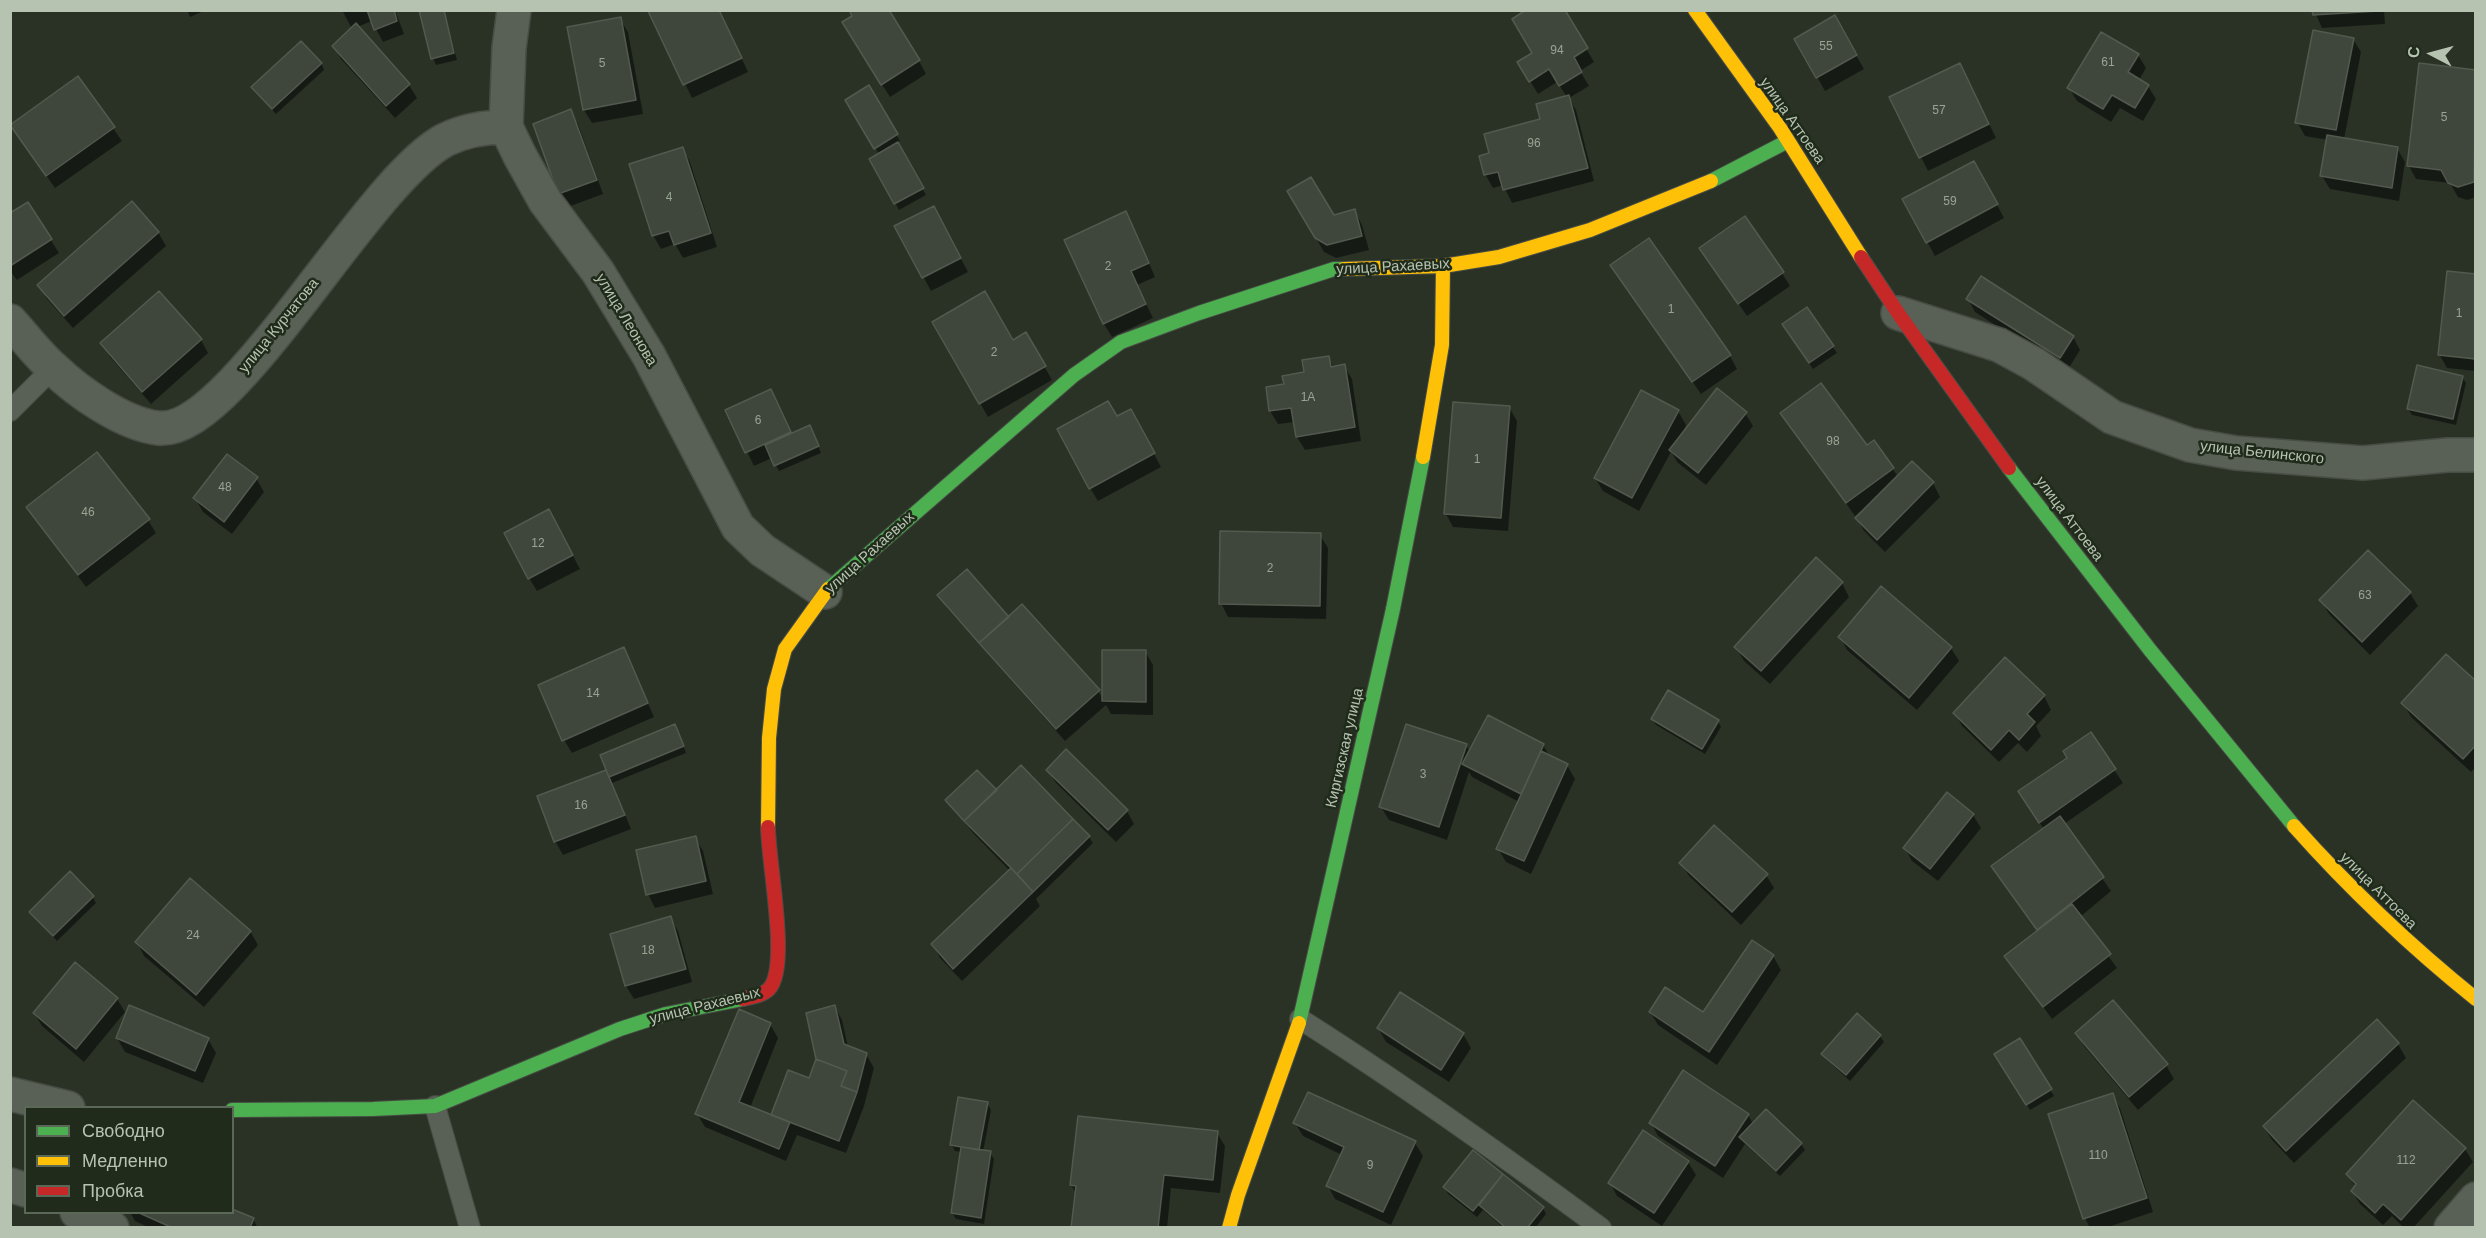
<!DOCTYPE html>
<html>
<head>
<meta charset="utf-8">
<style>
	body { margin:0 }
	#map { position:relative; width:2486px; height:1238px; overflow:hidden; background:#2a3226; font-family:Helvetica,sans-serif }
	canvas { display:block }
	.frame { position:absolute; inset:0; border:12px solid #b6c3b0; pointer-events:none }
	.legend { position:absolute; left:24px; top:1106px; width:210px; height:108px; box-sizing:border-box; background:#202b1b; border:2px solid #5c6857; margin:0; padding:8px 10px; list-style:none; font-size:18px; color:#b6c3b0 }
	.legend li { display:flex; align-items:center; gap:12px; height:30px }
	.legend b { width:30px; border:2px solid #5c6857 }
	.north { position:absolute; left:2402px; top:24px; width:60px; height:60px; -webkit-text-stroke:4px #202b1b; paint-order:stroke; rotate:276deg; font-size:16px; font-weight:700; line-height:24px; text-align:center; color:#b6c3b0 }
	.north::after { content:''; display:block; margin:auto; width:21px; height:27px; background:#b6c3b0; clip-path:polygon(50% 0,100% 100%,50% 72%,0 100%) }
</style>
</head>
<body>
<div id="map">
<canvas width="2486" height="1238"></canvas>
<div class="frame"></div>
<ul class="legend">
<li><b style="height:8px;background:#4caf50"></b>Свободно</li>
<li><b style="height:8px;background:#ffc107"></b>Медленно</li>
<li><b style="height:8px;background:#c62828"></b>Пробка</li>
</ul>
<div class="north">С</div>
</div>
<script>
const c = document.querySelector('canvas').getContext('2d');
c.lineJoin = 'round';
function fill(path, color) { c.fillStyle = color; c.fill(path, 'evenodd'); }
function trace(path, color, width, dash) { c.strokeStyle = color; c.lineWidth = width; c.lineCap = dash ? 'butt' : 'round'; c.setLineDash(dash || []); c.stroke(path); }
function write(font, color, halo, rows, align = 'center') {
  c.font = font + ' Helvetica,sans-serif'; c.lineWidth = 5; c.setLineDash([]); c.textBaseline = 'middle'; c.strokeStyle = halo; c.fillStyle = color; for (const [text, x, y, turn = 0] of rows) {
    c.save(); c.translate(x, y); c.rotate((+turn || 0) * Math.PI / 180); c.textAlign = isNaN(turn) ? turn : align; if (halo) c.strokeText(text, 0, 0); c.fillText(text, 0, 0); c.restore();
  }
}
fill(new Path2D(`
	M187 10H206L190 17Z
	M342 10H395L404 34 383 42 372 21 357 27 409 85 417 98 395 118 341 59 334 46 352 29Z
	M421 10H444L457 60 436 65 433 58Z
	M653 10H719L748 72 692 98 650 12Z
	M2314 10H2384L2385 24 2322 28Z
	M1834 17 1864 69 1825 91 1796 39Z
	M620 19 628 32 643 114 592 123 584 110 569 28Z
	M851 36 919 61 926 74 890 97Z
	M2353 39 2361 52 2344 139 2397 148 2405 162 2399 201 2330 189 2322 176 2328 140 2305 136 2297 122Z
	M1587 50 1594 62 1580 71 1589 86 1569 98 1576 110 1594 181 1512 203 1503 185 1493 188 1485 174 1491 154 1541 120 1567 97 1557 82 1538 94 1519 62 1566 60 1568 62Z
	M2138 55 2146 68 2139 80 2148 86 2156 99 2143 121 2120 108 2111 122 2077 101 2069 88Z
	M321 63 324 70 276 114 253 87Z
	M2476 71V197L2467 200 2458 197 2450 183 2416 179 2409 166Z
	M78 78 122 141 55 188 20 138Z
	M1967 78 1996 138 1928 171 1891 98Z
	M869 88 900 141 897 143 926 195 899 210 871 159 879 154 847 100Z
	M570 111 578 124 603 194 568 207 560 194 535 124Z
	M683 149 690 162 717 247 683 258 675 244 661 249 653 235Z
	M1982 176 2004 218 1935 256 1904 200Z
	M1289 192 1333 217 1355 211 1362 225 1369 250 1336 258 1324 252Z
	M28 204 59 253 17 280 10 271V215Z
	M941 221 968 272 931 291 896 227Z
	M1133 226 1155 277 1137 285 1153 318 1112 337 1104 324Z
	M158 232 166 246 73 328 47 299 39 285Z
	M1709 261 1782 273 1790 286 1747 316Z
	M1612 266 1730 356 1737 369 1701 394Z
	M1968 299 2073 337 2080 350 2067 371 1975 312Z
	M1807 309 1837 353 1813 369 1788 331Z
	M934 322 1013 342 1026 334 1052 380 988 417Z
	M201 340 208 353 151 404 110 357 102 343Z
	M2439 354 2476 360V371L2447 368Z
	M1328 358 1334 368 1344 366 1352 379 1361 441 1305 450 1297 437 1295 422 1278 424 1270 411 1267 389 1285 386Z
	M2462 377 2466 383 2456 425 2412 415 2408 409Z
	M771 391 792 434 813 433 821 453 779 471 772 458 754 466 727 411Z
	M1642 392 1678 411 1686 425 1683 434 1745 413 1753 426 1706 485 1678 463 1671 452 1639 511 1603 491 1595 478Z
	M1509 407 1517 421 1508 531 1453 527 1446 514Z
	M1782 413 1866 447 1893 469 1898 477 1933 483 1940 497 1885 552 1864 531 1857 518 1862 513 1861 511 1855 516Z
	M1116 418 1138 424 1161 467 1098 501 1090 488Z
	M256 478 264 492 232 534 203 512 195 498Z
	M28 508 148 520 156 533 86 587Z
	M556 524 580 569 537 591 529 578Z
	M1320 535 1328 548 1326 619 1228 617 1221 603Z
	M1842 583 1849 597 1770 684 1744 661 1736 647Z
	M2410 593 2418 606 2370 655 2329 614 2321 600Z
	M939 595 1009 619 1098 691 1104 700 1145 651 1153 665V715L1111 714 1106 705 1065 741 947 608Z
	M1840 637 1951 648 1959 661 1917 710 1847 650Z
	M624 649 654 717 572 753 564 740Z
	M2476 683V767L2471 772 2411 717 2403 703Z
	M2044 696 2051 710 2036 726 2041 736 2027 752 2018 743 1999 762 1962 726 1955 713Z
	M1652 719 1718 721 1721 727 1705 754 1656 725Z
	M678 732 686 753 612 783 631 829 563 855 555 841 539 797 608 771Z
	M2090 734 2123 783 2064 824 2111 891 2080 917 2117 968 2052 1019 2006 956 2038 931 2001 880 2044 829 2027 805Z
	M1466 745 1470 752 1543 745 1551 758 1567 765 1575 779 1531 874 1506 862 1498 849 1519 802 1472 777 1469 772 1447 840 1389 820 1381 807Z
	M1048 770 1127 811 1134 824 1116 842 1056 783Z
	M996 792 1089 837 1093 843 1036 899 1040 906 962 981 940 958 933 944 1010 871 974 834 947 801Z
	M1973 815 1981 828 1938 881 1912 861 1905 848Z
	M695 838 703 851 713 894 655 908 648 894Z
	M1681 863 1766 875 1774 888 1741 925 1689 876Z
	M92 896 96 903 57 941 31 912Z
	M670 918 678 931 692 982 634 999 626 986 611 935Z
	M250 931 258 945 204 1007 144 956 137 942Z
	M1773 956 1781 970 1717 1065 1658 1025 1650 1012 1704 1014Z
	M75 964 117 999 125 1012 84 1062 42 1026 34 1013Z
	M835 1007 842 1020 848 1047 866 1054 874 1068 864 1106 846 1153 797 1135 786 1161 705 1127 697 1114 770 1024 778 1038 750 1108 772 1117 809 1079Z
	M2377 1021 2398 1044 2406 1058 2294 1163 2272 1140 2264 1127Z
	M1378 1028 1463 1034 1471 1048 1449 1082 1386 1042Z
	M2077 1033 2166 1065 2174 1079 2138 1110 2084 1046Z
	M1880 1036 1884 1042 1850 1081 1827 1060 1823 1054Z
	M117 1038 208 1039 216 1053 203 1083 125 1052Z
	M2019 1040 2054 1096 2030 1110 1996 1055Z
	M2112 1095 2120 1108 2153 1212 2105 1228H2090L2085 1218Z
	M987 1103 991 1110 983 1152 990 1153 994 1159 984 1224 956 1219 952 1213 961 1152 955 1151 951 1144Z
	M1766 1111 1801 1144 1805 1150 1780 1176 1745 1144 1723 1178 1658 1136 1651 1123 1748 1115 1753 1124Z
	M1295 1123 1415 1143 1423 1156 1391 1225 1335 1199 1328 1186 1342 1155 1303 1136Z
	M1217 1133 1225 1146 1220 1193 1171 1188 1167 1228H1073L1076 1193 1071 1185Z
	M2465 1149 2473 1162 2413 1228H2404L2392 1216 2383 1225 2360 1204 2352 1191 2355 1187 2348 1174Z
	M1473 1152 1543 1208 1546 1214 1535 1228H1504L1483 1210 1477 1217 1448 1194 1445 1188Z
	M1688 1162 1696 1175 1662 1226 1617 1196 1610 1183Z
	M130 1212H232L253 1219 258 1228H150L135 1221Z`), '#0007');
const building = new Path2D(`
	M367 10H394L397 21 374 30Z
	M419 10H444L454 53 431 59Z
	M719 10 742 58 683 85 648 11Z
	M849 10H889L920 60 881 85 842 22 852 16Z
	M1526 10H1565L1588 48 1574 57 1582 72 1559 86 1549 69 1529 82 1517 62 1532 53 1512 19Z
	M2312 10H2378V11L2313 15Z
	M1835 15 1857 55 1816 78 1794 39Z
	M621 17 636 100 583 110 567 27Z
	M356 23 410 84 386 106 332 46Z
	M2313 30 2354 38 2336 130 2295 123Z
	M2101 32 2139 54 2128 72 2149 85 2135 108 2112 95 2103 109 2067 88Z
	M301 41 322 63 272 109 251 87Z
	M1960 63 1989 124 1919 158 1889 97Z
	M2419 63 2476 70 2474 182 2458 187 2448 183 2441 170 2407 166Z
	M78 76 115 127 46 176 10 125Z
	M869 85 898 134 874 149 845 100Z
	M1569 95 1588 168 1503 190 1498 172 1484 175 1479 156 1489 153 1484 134 1540 119 1536 104Z
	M571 109 597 180 558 194 533 124Z
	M2327 135 2398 147 2392 188 2320 176Z
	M898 142 924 188 894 204 869 159Z
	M683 147 711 233 674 245 669 231 652 236 629 164Z
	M1974 161 1998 204 1926 243 1902 199Z
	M1311 177 1334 215 1355 209 1362 236 1327 245 1315 238 1287 191Z
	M132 201 159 232 64 316 37 285Z
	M28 202 52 239 10 266V213Z
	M934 206 961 258 922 278 894 226Z
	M1126 211 1149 263 1131 271 1146 304 1103 324 1064 240Z
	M1745 216 1784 272 1738 304 1699 248Z
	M1649 238 1731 355 1692 382 1610 265Z
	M2447 271 2476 274V359L2438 355Z
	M1981 276 2074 336 2060 358 1966 299Z
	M159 291 202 339 142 392 100 343Z
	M985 291 1013 340 1026 332 1046 366 979 404 932 322Z
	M1807 307 1834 346 1809 363 1782 324Z
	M1329 356 1331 367 1345 364 1355 427 1296 437 1291 408 1269 411 1266 387 1284 384 1282 376 1304 372 1302 360Z
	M2417 365 2463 376 2453 419 2407 409Z
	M1821 383 1867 445 1874 440 1894 468 1846 503 1780 413Z
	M1717 388 1747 412 1698 473 1669 450Z
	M771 389 791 432 745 453 725 410Z
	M1641 390 1679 410 1632 498 1594 478Z
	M1108 401 1117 416 1131 409 1155 453 1089 489 1057 429Z
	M1453 402 1510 406 1501 518 1444 514Z
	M810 425 819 446 774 466 765 445Z
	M97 452 150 519 78 575 26 507Z
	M227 454 258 477 224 522 193 498Z
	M1912 461 1934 482 1877 540 1855 518Z
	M549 509 573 555 528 579 504 533Z
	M1220 531 1321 533 1320 606 1219 604Z
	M2368 550 2411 592 2362 642 2319 600Z
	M1816 557 1843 582 1761 671 1734 647Z
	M967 569 1009 617 979 643 937 595Z
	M1881 586 1952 647 1909 698 1838 637Z
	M1022 604 1100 690 1056 729 979 643Z
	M624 647 648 703 562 741 538 685Z
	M1102 650H1146V702L1102 701Z
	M2446 654 2476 681V745L2463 759 2401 703Z
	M2005 657 2045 695 2027 714 2035 722 2019 740 2009 730 1991 750 1953 713Z
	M1668 690 1719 720 1702 749 1651 719Z
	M1488 715 1544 744 1521 794 1462 764Z
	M675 724 684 746 609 777 600 755Z
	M1406 724 1467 744 1439 827 1379 807Z
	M2091 732 2116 769 2039 823 2018 791 2067 758 2063 751Z
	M1066 749 1128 810 1108 830 1046 770Z
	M1541 751 1568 764 1524 861 1496 849Z
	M1021 765 1073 819 1017 874 964 821Z
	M606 770 625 815 554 842 537 796Z
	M977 770 997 790 964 821 945 800Z
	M1947 792 1974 814 1930 869 1903 848Z
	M2060 816 2104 877 2037 930 1991 866Z
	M1073 819 1090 836 1033 892 1017 874Z
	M1714 825 1768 874 1732 912 1679 863Z
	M696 836 706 881 646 895 636 850Z
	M1011 868 1033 892 953 969 931 944Z
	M70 871 94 896 53 936 29 912Z
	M190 878 251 931 196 995 135 942Z
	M2072 904 2111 954 2043 1007 2004 956Z
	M671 916 686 969 625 986 610 934Z
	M1752 940 1774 955 1709 1052 1649 1012 1665 987 1703 1012Z
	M75 962 118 998 76 1049 33 1013Z
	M1400 992 1464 1033 1441 1070 1377 1028Z
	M2113 1000 2168 1064 2129 1097 2075 1033Z
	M129 1005 209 1038 195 1071 116 1038Z
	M835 1005 844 1044 867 1053 857 1092 841 1086 847 1071 816 1059 806 1013Z
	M739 1009 771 1023 739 1102 790 1122 779 1149 695 1114Z
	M1857 1013 1881 1035 1846 1075 1821 1054Z
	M2377 1019 2399 1043 2286 1151 2263 1126Z
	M2020 1038 2052 1089 2026 1105 1994 1054Z
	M816 1059 847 1071 841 1086 857 1092 839 1141 771 1115 788 1070 809 1078Z
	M1683 1070 1749 1114 1715 1166 1649 1123Z
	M1308 1092 1416 1141 1383 1212 1326 1186 1344 1147 1293 1123Z
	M2113 1093 2147 1198 2083 1219 2048 1114Z
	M958 1097 988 1102 979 1150 950 1145Z
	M2413 1100 2466 1148 2401 1220 2383 1204 2375 1213 2351 1191 2356 1184 2346 1174Z
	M1766 1109 1802 1143 1776 1171 1739 1137Z
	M1078 1116 1218 1131 1213 1180 1164 1175 1158 1228H1071L1076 1186 1070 1185Z
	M1643 1130 1689 1161 1654 1213 1608 1183Z
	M961 1147 991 1151 981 1218 951 1213Z
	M1473 1150 1503 1174 1473 1211 1443 1187Z
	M1503 1174 1544 1207 1527 1228H1506L1479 1205Z
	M232 1209 254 1218 250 1228H173L137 1212H232Z`);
fill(building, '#3f473c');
trace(building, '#52594e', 1.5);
const lane = new Path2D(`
	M10 411 53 368
	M1300 1019C1403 1084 1502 1155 1601 1228
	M435 1106 470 1228`);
const street = new Path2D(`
	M514 10 509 48 506 127 520 156 545 201 598 272 649 356 738 527 762 550 825 592
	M1898 313 1999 345 2034 364 2112 417 2190 445 2236 453 2363 463 2448 455H2476
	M10 321C24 336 37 354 53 368 78 392 123 424 158 428 232 437 366 182 445 140 465 130 484 127 506 127
	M10 1094 68 1108
	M10 1185 26 1190
	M77 1212 112 1228
	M2451 1228 2476 1199`);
const fast = new Path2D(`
	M1711 181 1788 141
	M2009 468 2150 650 2294 826
	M828 589 1074 375 1121 342 1199 313 1334 269H1344
	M1299 1023 1393 609 1423 457
	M232 1110 373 1109 435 1106 620 1029 666 1014 743 999`);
const slow = new Path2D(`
	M1695 10 1780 128 1861 257
	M1344 269 1443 266 1499 257 1590 230 1711 181
	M1423 457 1442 345 1443 266
	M2294 826C2350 889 2410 946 2476 999
	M768 827 769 738 774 689 785 649 828 589
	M1229 1228 1238 1195 1299 1023`);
const jam = new Path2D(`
	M1861 257 1900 316 2009 468
	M743 999C751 997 762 996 769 989 790 967 768 862 768 827`);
trace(lane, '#474c44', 22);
trace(street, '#474c44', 36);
trace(fast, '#474c44', 16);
trace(slow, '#474c44', 16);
trace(jam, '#474c44', 16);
trace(lane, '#596056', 20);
trace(street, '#596056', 33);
trace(fast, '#4caf50', 14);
trace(slow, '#ffc107', 14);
trace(jam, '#c62828', 14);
write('12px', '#98a493', null, [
	["55",1826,47],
	["94",1557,51],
	["61",2108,63],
	["5",602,64],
	["57",1939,111],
	["5",2444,118],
	["96",1534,144],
	["4",669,198],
	["59",1950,202],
	["2",1108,267],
	["1",1671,310],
	["1",2459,314],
	["2",994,353],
	["1А",1308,398],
	["6",758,421],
	["98",1833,442],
	["1",1477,460],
	["48",225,488],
	["46",88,513],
	["12",538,544],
	["2",1270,569],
	["63",2365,596],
	["14",593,694],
	["3",1423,775],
	["16",581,806],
	["24",193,936],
	["18",648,951],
	["110",2098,1156],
	["112",2406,1161],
	["9",1370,1166]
]);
write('15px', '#b6c3b0', '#202b1b', [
	["улица Аттоева",1792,121,55],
	["улица Рахаевых",1393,267,-3],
	["улица Леонова",626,320,59],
	["улица Курчатова",279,326,-51],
	["улица Белинского",2262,453,6],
	["улица Аттоева",2069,519,53],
	["улица Рахаевых",870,553,-42],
	["Киргизская улица",1345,748,-77],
	["улица Аттоева",2378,891,45],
	["улица Рахаевых",705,1006,-14]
]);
</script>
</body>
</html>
